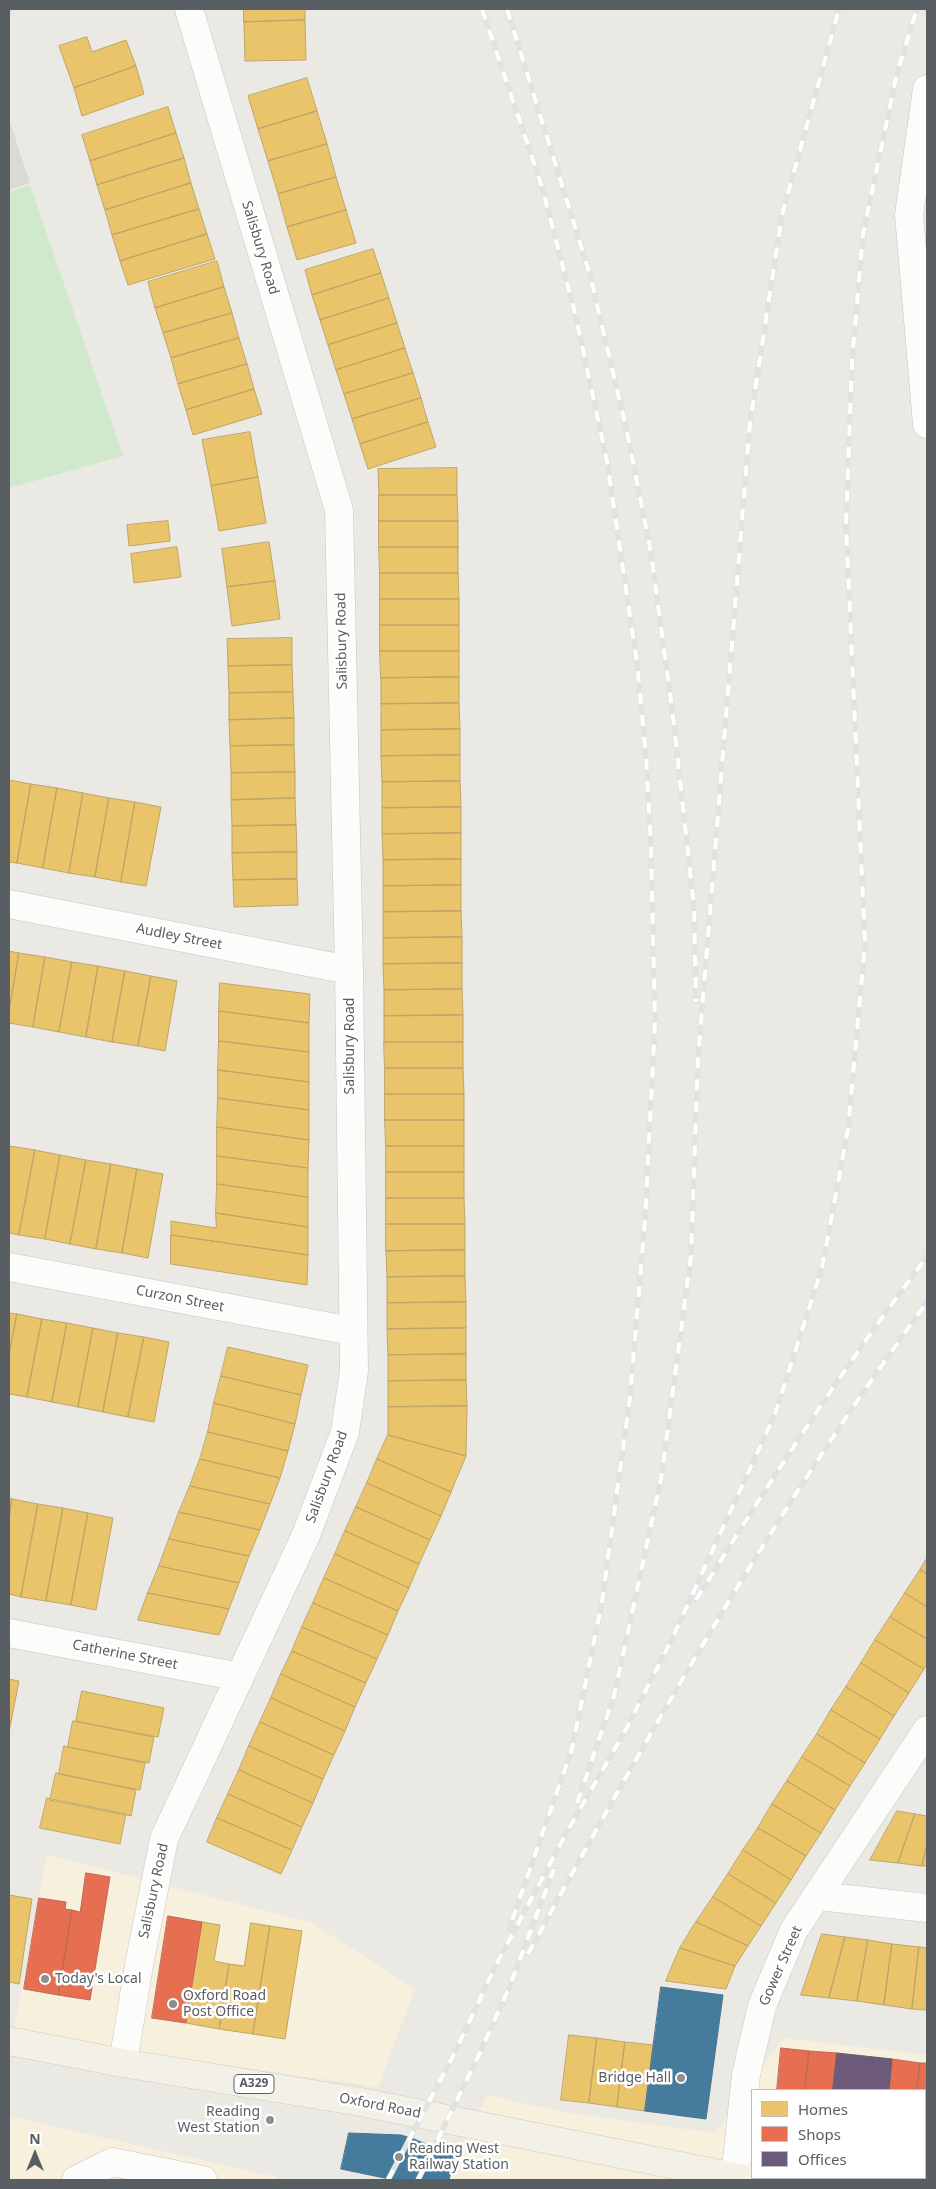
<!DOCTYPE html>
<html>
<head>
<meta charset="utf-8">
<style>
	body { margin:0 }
	#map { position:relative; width:936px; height:2189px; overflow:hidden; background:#eae9e4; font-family:"Noto Sans",sans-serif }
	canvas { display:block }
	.frame { position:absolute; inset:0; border:10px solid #595e63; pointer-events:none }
	.legend { position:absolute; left:751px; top:2089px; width:175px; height:90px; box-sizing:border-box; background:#fff; border:1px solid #bdbfc1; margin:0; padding:6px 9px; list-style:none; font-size:15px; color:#595e63 }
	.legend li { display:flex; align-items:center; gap:10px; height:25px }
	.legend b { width:25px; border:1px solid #bdbfc1 }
	.north { position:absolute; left:10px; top:2129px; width:50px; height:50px; -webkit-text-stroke:4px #fff; paint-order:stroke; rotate:0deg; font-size:14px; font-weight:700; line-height:20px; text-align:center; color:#595e63 }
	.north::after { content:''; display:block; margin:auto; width:18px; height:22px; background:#595e63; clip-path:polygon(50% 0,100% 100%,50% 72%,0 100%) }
</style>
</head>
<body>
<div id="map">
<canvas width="936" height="2189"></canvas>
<div class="frame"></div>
<ul class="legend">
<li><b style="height:14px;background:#e9c46a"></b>Homes</li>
<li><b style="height:14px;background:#e76f51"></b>Shops</li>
<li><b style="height:14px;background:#6d597a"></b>Offices</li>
</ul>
<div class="north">N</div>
</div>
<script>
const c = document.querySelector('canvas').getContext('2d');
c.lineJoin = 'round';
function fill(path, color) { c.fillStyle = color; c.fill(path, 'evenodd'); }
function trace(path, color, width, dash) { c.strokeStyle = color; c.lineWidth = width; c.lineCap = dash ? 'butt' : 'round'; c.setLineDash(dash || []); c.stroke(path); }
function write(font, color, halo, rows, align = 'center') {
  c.font = font + ' "Noto Sans",sans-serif'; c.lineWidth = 5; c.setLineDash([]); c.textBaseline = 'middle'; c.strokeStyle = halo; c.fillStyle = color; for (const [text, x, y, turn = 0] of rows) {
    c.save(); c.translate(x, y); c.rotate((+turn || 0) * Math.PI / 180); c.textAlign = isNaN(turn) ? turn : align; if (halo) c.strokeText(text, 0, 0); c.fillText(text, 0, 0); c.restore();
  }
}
fill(new Path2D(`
	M47 1855 310 1922 415 1989 378 2087 13 2035Z
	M783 2038 927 2055V2180H448L487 2095 563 2112 715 2133ZM752 2090H925V2178H752Z
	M9 2116 276 2177 275 2180H9Z`), '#f6f0dc');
fill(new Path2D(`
	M9 119 30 183 9 190Z`), '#dbdad5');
fill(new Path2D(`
	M30 185 123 456 9 488V192Z`), '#d0e9cd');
const homes = new Path2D(`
	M244 9H305V20L244 22Z
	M305 20 306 60 245 61 244 22Z
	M87 37 92 52 126 40 136 66 74 88 59 46Z
	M136 66 144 94 82 116 74 88Z
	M307 78 317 111 258 129 248 96Z
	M168 107 176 133 90 161 82 135Z
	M317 111 327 144 268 161 258 129Z
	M176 133 184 158 97 185 90 161Z
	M327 144 336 177 278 194 268 161Z
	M184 158 191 183 105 210 97 185Z
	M336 177 346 210 287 227 278 194Z
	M191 183 199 209 112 235 105 210Z
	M199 209 207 234 120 261 112 235Z
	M346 210 356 243 297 260 287 227Z
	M207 234 215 259 128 285 120 261Z
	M373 249 381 273 312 295 305 270Z
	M217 261 224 287 155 308 148 282Z
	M381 273 389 298 320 320 312 295Z
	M224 287 232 313 163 333 155 308Z
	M389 298 397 323 328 345 320 320Z
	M232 313 239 338 171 358 163 333Z
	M397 323 405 348 336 370 328 345Z
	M239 338 247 364 178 384 171 358Z
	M405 348 413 373 344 394 336 370Z
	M247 364 254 389 186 410 178 384Z
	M413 373 421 398 352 419 344 394Z
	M254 389 262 414 193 435 186 410Z
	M421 398 428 422 360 444 352 419Z
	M428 422 436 447 368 469 360 444Z
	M250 432 258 477 211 486 202 440Z
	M457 468V495H379L378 469Z
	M258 477 266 523 219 531 211 486Z
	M379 495H457L458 521H379Z
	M168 521 170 541 129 546 127 525Z
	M379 521H458V547H379Z
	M269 542 275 581 227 587 222 549Z
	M177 547 181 577 134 583 131 554Z
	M379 547H458V573H380Z
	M380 573H458L459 599H380Z
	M275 581 280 619 232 626 227 587Z
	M380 599H459V625H380Z
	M380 625H459V651H380Z
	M292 638V665L228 666 227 639Z
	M380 651H459V677L381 678Z
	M292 665 293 692 229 693 228 666Z
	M459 677V703L381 704V678Z
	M293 692 294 718 229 720V693Z
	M459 703 460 729 381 730V704Z
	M294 718V745L230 746 229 720Z
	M460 729V755L381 756V730Z
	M294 745 295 772 231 773 230 746Z
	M460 755V781L382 782 381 756Z
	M295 772V798L231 800V773Z
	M9 780 31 784 17 863 9 862Z
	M460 781 461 807 382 808V782Z
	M31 784 57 788 43 868 17 863Z
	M57 788 83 793 69 873 43 868Z
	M83 793 109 798 95 877 69 873Z
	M109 798 135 802 121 882 95 877Z
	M295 798 296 825 232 826 231 800Z
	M135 802 161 807 146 886 121 882Z
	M461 807V833L382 834V808Z
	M296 825 297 852 232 853V826Z
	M461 833V859L383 860 382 834Z
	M297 852V879L233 880 232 853Z
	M461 859V885L383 886V860Z
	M297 879 298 905 234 907 233 880Z
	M461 885V911L383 912V886Z
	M461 911 462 937 383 938V912Z
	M462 937V963L383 964V938Z
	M9 951 19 953 9 1011Z
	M19 953 45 957 33 1027 9 1023V1011Z
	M45 957 72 962 59 1032 33 1027Z
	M72 962 98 966 86 1037 59 1032Z
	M462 963V989L384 990 383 964Z
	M98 966 125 971 112 1042 86 1037Z
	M125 971 151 976 138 1046 112 1042Z
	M151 976 177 981 165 1051 138 1046Z
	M220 983 310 994 309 1023 219 1011Z
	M462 989 463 1015 384 1016V990Z
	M219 1011 309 1023V1052L219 1041Z
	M463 1015V1042H384V1016Z
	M219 1041 309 1052V1082L218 1070Z
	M384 1042H463V1068H385Z
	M385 1068H463L464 1094H385Z
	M218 1070 309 1082V1110L218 1098Z
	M385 1094H464V1120H385Z
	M218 1098 309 1110V1140L217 1127Z
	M385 1120H464V1146H386Z
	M217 1127 309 1140 308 1168 217 1156Z
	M9 1146 35 1150 19 1235 9 1233Z
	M386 1146H464V1172H386Z
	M35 1150 60 1155 45 1239 19 1235Z
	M60 1155 86 1160 70 1244 45 1239Z
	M217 1156 308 1168V1197L217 1184Z
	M86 1160 111 1164 96 1249 70 1244Z
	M111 1164 137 1169 122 1253 96 1249Z
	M137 1169 163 1174 148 1258 122 1253Z
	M386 1172H464V1198H386Z
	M217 1184 308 1197V1227L216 1213Z
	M386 1198H464L465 1224H386Z
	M216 1213 308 1227V1255L171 1235V1221L216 1228Z
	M386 1224H465V1250L386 1251Z
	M171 1235 308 1255 307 1285 171 1264Z
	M465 1250V1276L387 1277 386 1251Z
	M465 1276 466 1302 387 1303V1277Z
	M466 1302V1328L387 1329V1303Z
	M9 1313 17 1314 9 1355Z
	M17 1314 42 1319 27 1397 9 1394V1355Z
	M42 1319 67 1323 52 1402 27 1397Z
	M67 1323 93 1328 78 1407 52 1402Z
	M93 1328 118 1333 103 1412 78 1407Z
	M466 1328V1354L388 1355 387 1329Z
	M118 1333 144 1337 128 1417 103 1412Z
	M144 1337 169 1342 154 1422 128 1417Z
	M228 1347 308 1365 301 1395 221 1376Z
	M466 1354V1380L388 1381V1355Z
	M221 1376 301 1395 295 1424 214 1403Z
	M466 1380 467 1406 388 1407V1381Z
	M214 1403 295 1424 288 1451 208 1432Z
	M467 1406 466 1456 388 1435V1407Z
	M208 1432 288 1451 280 1478 200 1459Z
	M388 1435 466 1456 451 1492 377 1459Z
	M200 1459 280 1478 270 1504 190 1486Z
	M377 1459 451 1492 441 1516 367 1483Z
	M367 1483 441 1516 430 1540 356 1507Z
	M190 1486 270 1504 260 1530 179 1512Z
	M9 1498 12 1499 9 1520Z
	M12 1499 38 1504 21 1597 9 1594V1520Z
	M38 1504 63 1508 46 1601 21 1597Z
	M356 1507 430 1540 419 1564 345 1531Z
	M63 1508 88 1513 71 1605 46 1601Z
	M179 1512 260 1530 249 1556 169 1539Z
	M88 1513 113 1518 96 1610 71 1605Z
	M345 1531 419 1564 409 1588 335 1554Z
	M169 1539 249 1556 239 1583 159 1566Z
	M335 1554 409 1588 398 1611 324 1578Z
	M927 1558V1574L920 1570Z
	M159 1566 239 1583 229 1609 148 1593Z
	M920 1570 927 1574V1607L905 1593Z
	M324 1578 398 1611 388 1635 313 1603Z
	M148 1593 229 1609 219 1635 138 1620Z
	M905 1593 927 1607V1639L890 1617Z
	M313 1603 388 1635 377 1659 302 1627Z
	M890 1617 927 1639V1664L924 1669 875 1640Z
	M302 1627 377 1659 366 1683 292 1651Z
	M875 1640 924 1669 909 1693 861 1663Z
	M292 1651 366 1683 355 1707 281 1674Z
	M861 1663 909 1693 894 1716 846 1687Z
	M281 1674 355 1707 345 1731 271 1698Z
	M9 1679 19 1681 9 1732Z
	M846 1687 894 1716 880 1739 831 1710Z
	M82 1691 164 1708 158 1737 76 1721Z
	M271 1698 345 1731 334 1755 260 1722Z
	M831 1710 880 1739 865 1763 817 1734Z
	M73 1721 154 1737 149 1763 68 1747Z
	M260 1722 334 1755 323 1779 249 1746Z
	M817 1734 865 1763 850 1786 802 1757Z
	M64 1746 145 1763 140 1790 59 1774Z
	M249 1746 323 1779 313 1803 239 1770Z
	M802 1757 850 1786 835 1810 787 1781Z
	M239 1770 313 1803 302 1827 228 1794Z
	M56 1773 136 1790 131 1816 50 1800Z
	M787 1781 835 1810 821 1833 772 1804Z
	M228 1794 302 1827 292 1850 217 1818Z
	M47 1798 126 1814 120 1844 40 1828Z
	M772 1804 821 1833 806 1856 758 1828Z
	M897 1811 915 1814 898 1863 870 1860Z
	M915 1814 927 1816V1844L922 1866 898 1863Z
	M217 1818 292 1850 281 1874 207 1842Z
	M758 1828 806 1856 791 1880 743 1850Z
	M927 1844V1866H922Z
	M743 1850 791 1880 776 1903 728 1874Z
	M728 1874 776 1903 761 1926 713 1897Z
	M9 1895 32 1899 19 1984 9 1982Z
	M713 1897 761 1926 748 1946 696 1922Z
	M202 1922 220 1925 214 1961 229 1964 219 2029 186 2023Z
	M696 1922 748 1946 735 1966 680 1948Z
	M251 1923 270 1926 253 2034 219 2029 229 1964 244 1966Z
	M270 1926 302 1931 285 2039 253 2034Z
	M822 1934 845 1937 829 1998 801 1995Z
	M845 1937 868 1940 857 2001 829 1998Z
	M868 1940 892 1944 884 2005 857 2001Z
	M892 1944 919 1947 912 2009 884 2005Z
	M919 1947 927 1948V2010L912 2009Z
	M680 1948 735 1966 726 1989 666 1981Z
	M569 2035 597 2038 589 2103 561 2100Z
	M597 2038 625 2042 617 2107 589 2103Z
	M625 2042 654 2045 645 2111 617 2107Z`);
fill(homes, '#e9c46a');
trace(homes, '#bea568', 1);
const shops = new Path2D(`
	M86 1873 110 1877 90 2000 58 1995 72 1910 80 1912Z
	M39 1898 66 1902 65 1909 72 1910 58 1995 24 1989Z
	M168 1916 202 1922 186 2023 152 2018Z
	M781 2048 809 2051 805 2090H777Z
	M809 2051 837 2053 833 2090H805Z
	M892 2059 920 2063 917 2090H889Z
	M920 2063H927V2152H925V2090H917Z`);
fill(shops, '#e76f51');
trace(shops, '#bc6a56', 1);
const offices = new Path2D(`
	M837 2053 892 2059 889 2090H833Z`);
fill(offices, '#6d597a');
trace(offices, '#675a73', 1);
const public = new Path2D(`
	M661 1987 723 1995 706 2119 645 2111Z
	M349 2133 401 2135 414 2139 455 2156 449 2180H394L341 2169Z`);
fill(public, '#457b9d');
trace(public, '#4b728c', 1);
const minor = new Path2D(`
	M927 89 909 215 927 424
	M9 904 349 970
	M9 1267 352 1331
	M9 1633 240 1677
	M819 1896 927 1908
	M123 2063 139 1965 164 1839 306 1535 345 1432 354 1371 349 970 339 510 189 9
	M735 2178 746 2075 762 2006 794 1930 927 1730
	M76 2180 112 2162 203 2180`);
const major = new Path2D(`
	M9 2041 123 2063 361 2102 750 2180`);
trace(minor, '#c6c6c5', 29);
trace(major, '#d5cbaf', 29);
trace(minor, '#fcfcfb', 28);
trace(major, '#f2f0e7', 28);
const rail = new Path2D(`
	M482 9 542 187 574 309 607 461 637 663 646 756 651 846 655 1023 645 1220 630 1397 602 1602 572 1749 509 1929
	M507 9 590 275 627 432 651 553 673 716 694 908 696 1002
	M696 1600C769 1483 843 1367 927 1257
	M577 1803 614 1696 661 1479 691 1256 698 1059 750 423 782 215 839 9
	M528 1954C650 1730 776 1509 927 1302
	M388 2180 455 2052 496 1965 569 1828 624 1733 671 1641 775 1414 822 1268 848 1129 865 944 846 525 852 361 863 234 897 73 917 9
	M418 2180 476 2061 509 1988 554 1869`);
trace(rail, '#e2e2e1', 5.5);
trace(rail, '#fff', 4, [11]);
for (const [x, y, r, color] of [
	[45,1979,5,"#8c8f90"],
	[173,2004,5,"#8c8f90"],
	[681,2078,5,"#8c8f90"],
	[270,2120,5,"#8c8f90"],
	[399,2157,5,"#8c8f90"]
]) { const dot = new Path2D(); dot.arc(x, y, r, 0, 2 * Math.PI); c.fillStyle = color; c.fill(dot); trace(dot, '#fff', 2); }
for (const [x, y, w] of [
	[254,2084,40]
]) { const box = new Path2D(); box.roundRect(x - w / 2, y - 9.5, w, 19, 4); c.fillStyle = '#fff'; c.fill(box); trace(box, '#595e63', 1); }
write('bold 12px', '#595e63', null, [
	["A329",254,2084]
]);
write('14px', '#595e63', '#fff', [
	["Salisbury Road",260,248,73],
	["Salisbury Road",342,641,-91],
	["Audley Street",179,937,11],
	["Salisbury Road",350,1046,-90],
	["Curzon Street",180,1299,11],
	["Salisbury Road",327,1477,-70],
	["Catherine Street",125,1655,11],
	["Salisbury Road",154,1891,-78],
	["Gower Street",781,1966,-66],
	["Oxford Road",380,2106,11]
]);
write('14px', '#595e63', '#fff', [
	["Today's Local",55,1979],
	["Oxford Road",183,1996],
	["Post Office",183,2012],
	["Bridge Hall",671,2078,"right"],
	["Reading",260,2112,"right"],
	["West Station",260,2128,"right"],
	["Reading West",409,2149],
	["Railway Station",409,2165]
], 'left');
</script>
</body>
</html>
